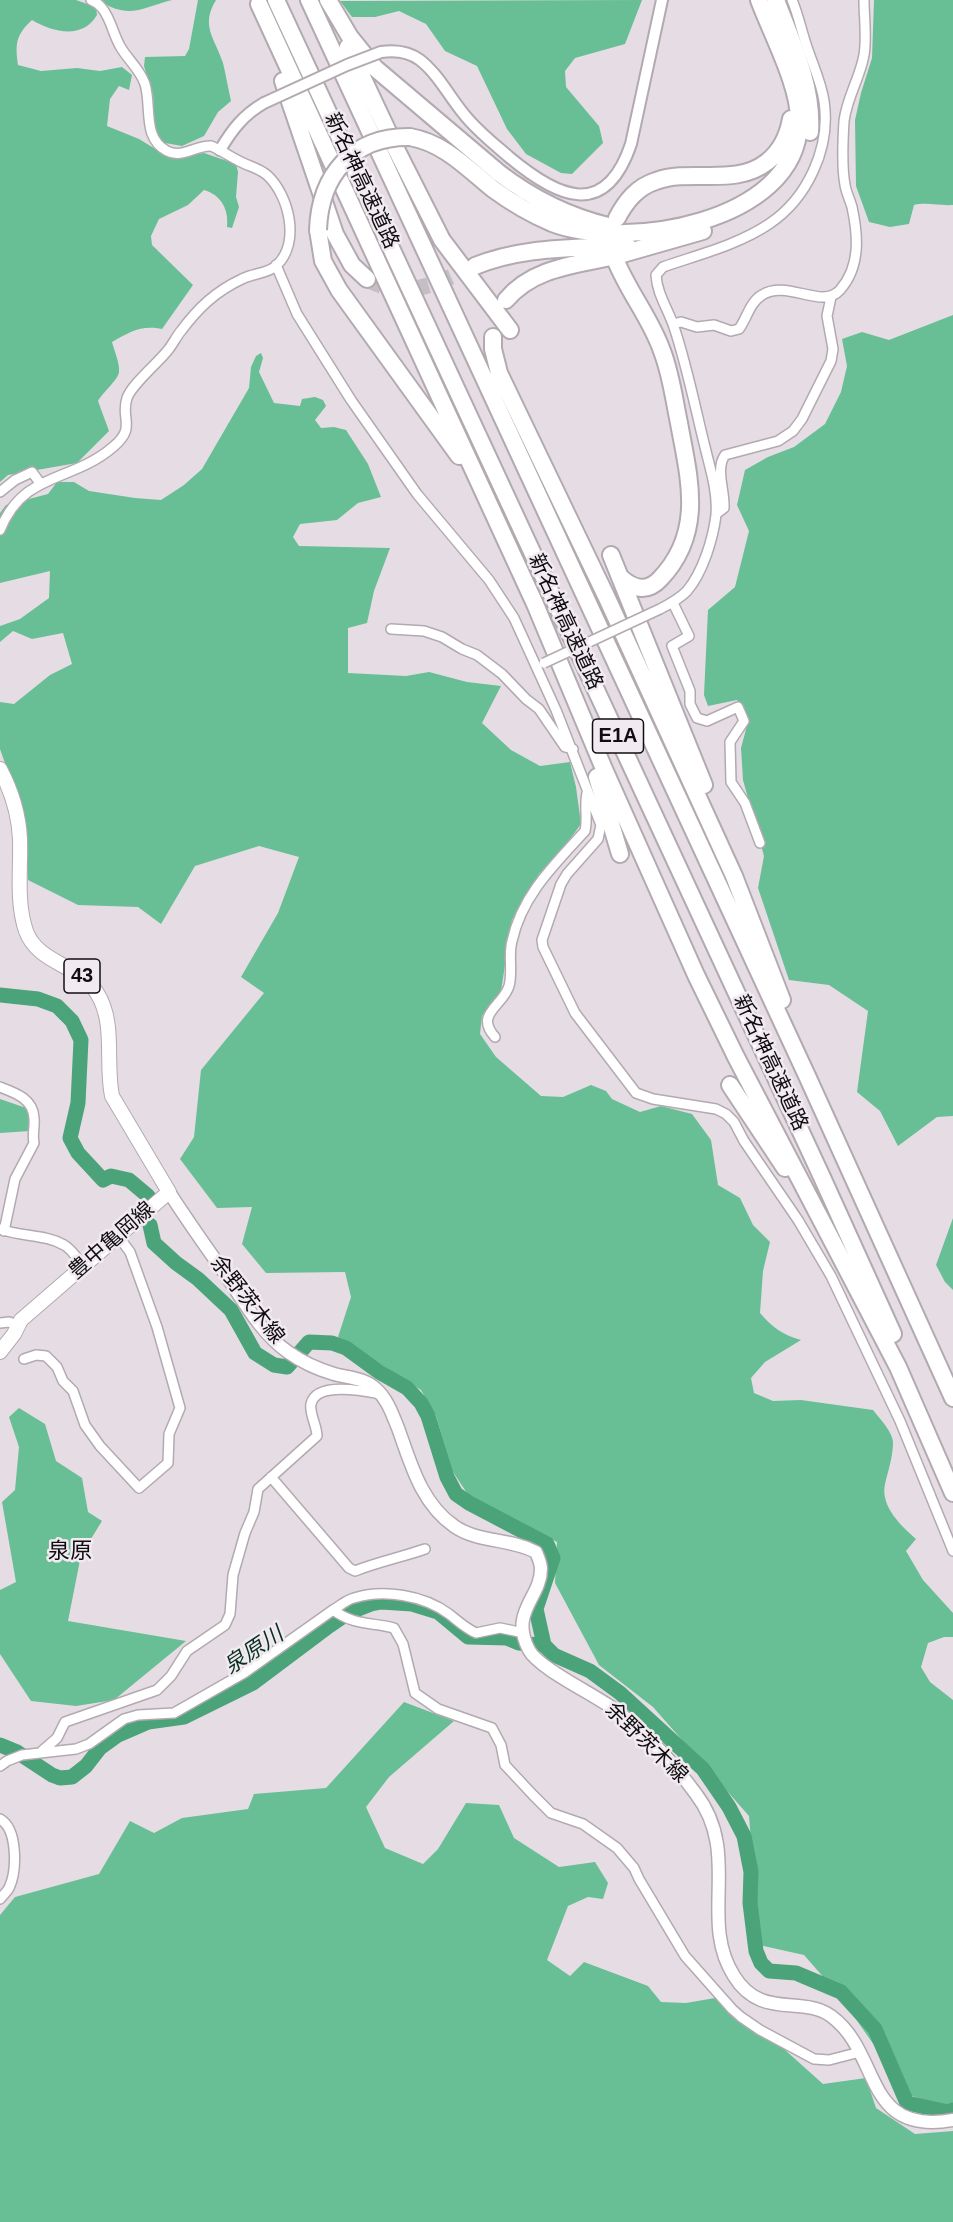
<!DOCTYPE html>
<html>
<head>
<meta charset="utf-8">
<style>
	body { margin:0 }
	canvas { display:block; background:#e5dde3 }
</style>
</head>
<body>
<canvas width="953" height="2222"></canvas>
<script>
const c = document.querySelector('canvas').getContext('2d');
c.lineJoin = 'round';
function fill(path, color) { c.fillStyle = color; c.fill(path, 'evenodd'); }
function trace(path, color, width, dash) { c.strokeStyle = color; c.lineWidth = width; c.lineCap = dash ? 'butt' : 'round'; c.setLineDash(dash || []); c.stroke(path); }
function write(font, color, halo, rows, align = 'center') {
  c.font = font + ' Arial,"Noto Sans JP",sans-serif'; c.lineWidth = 5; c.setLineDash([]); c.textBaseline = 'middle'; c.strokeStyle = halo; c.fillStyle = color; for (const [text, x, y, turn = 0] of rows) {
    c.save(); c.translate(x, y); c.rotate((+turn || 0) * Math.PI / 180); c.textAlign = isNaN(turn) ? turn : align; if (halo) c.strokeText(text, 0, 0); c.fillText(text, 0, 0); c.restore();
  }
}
fill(new Path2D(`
	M0 0H76L96 7 97 15C83 39 54 33 32 20 16 35 15 43 18 65L41 71 77 68 100 71 122 67 132 75 129 90 119 86 110 99 107 126 139 139 170 158 204 153 236 164 238 172 236 197 239 207 232 228 227 227C229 209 221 195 204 190L188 205 159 219 151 236 152 245 193 285 162 329C141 325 130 332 112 342 114 350 120 363 119 372 118 380 103 392 98 401L109 431 77 463 8 475 0 482Z
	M98 0H172C141 8 129 20 98 0Z
	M198 0H216C200 26 215 38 223 63 226 75 228 88 231 101L218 112 204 136 182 146 165 143 159 138 155 130 153 94 144 66 145 57 185 56 189 49Z
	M642 0 625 44 575 58 565 71 566 87 599 126 603 143 572 174 561 173 526 154 507 129 477 66 445 51 426 24 399 11 375 17H352L340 1Z
	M874 0H953V205C940 206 926 202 914 205L909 224 890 227 869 222 856 186 855 120 861 93 872 58Z
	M953 315V1116L937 1117 898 1146 880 1111 857 1092 868 1011 829 985 789 980 758 888 764 856 743 780 741 748 749 718 737 700 708 706 704 695 708 610 735 587 749 531 737 505 745 470 768 457 794 447 825 424 841 392 847 366 842 339 862 332 889 340Z
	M261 353 263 358 259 372 274 403 300 406 302 399 315 397 323 400 326 406 315 420 321 428 334 427 346 430 368 464 381 497 358 503 337 520 300 524 293 537 299 546 390 548 374 591 367 623 348 628V673L406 676 429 672 467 682 501 686 482 723 511 750 540 766 570 762 576 787 581 824 570 839 539 874 512 920 501 991 482 1016 480 1034 496 1057 541 1096 563 1097 591 1085 606 1091 612 1099 640 1112 661 1106 692 1114 711 1140 718 1185 740 1198 753 1225 770 1242 763 1271 760 1313C772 1327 783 1335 801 1340L765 1362 751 1378 754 1393 773 1401 801 1400 873 1410C880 1419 892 1431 893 1442 893 1457 888 1471 885 1484 880 1506 901 1526 916 1539L906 1551 923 1580 953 1613V1637H944L928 1643 921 1667 930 1682 953 1700V2107H945L909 2095 839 1995 804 1955 759 1945 749 1816 653 1707 599 1665 555 1583 557 1542 469 1496 453 1472 436 1416 421 1390 338 1337 351 1297 345 1272 266 1273 242 1244 252 1207 217 1208 180 1159 194 1137 201 1070 264 993 241 977 278 913 299 857 259 846 195 866 161 924 138 907 78 905 28 880 23 814 0 749V702L14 704 50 675 72 664 63 633 32 639 13 631 0 642V626L20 619 49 598 50 571 0 583V513L6 505 48 494 57 482H74L89 491 135 498 161 500 184 485 202 469 249 388 251 367 256 356Z
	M0 1099 35 1111 30 1131 0 1133Z
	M953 1218V1290L945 1282 936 1265Z
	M19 1408 45 1424 56 1461 82 1478 88 1512 102 1521 81 1555 68 1621 186 1641 114 1700 76 1706 31 1701 0 1654V1590L16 1582 2 1502 15 1490 19 1447 9 1417Z
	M404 1702 454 1721 389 1777 366 1807 385 1848 423 1864 438 1849 466 1803 499 1805 514 1838 559 1867 595 1862 608 1883 603 1899 588 1897 568 1906 547 1960 570 1976 584 1962 648 1986 661 2002 686 2003 715 1998 775 2041 823 2084 866 2078 876 2108 915 2134 953 2131V2222H0V1915L15 1897 99 1874 130 1821 154 1833 182 1818 248 1809 254 1794 326 1788Z`), '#68bf95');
trace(new Path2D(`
	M0 995 38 999 57 1006 72 1021 81 1040 78 1103 70 1138 78 1153 103 1180 111 1176 129 1180 148 1196
	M150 1225 154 1243 176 1263 198 1279 231 1310 255 1353 274 1365 287 1367 309 1342 332 1343 346 1348 379 1372 407 1388 421 1403 428 1416 447 1477 456 1494 469 1503 547 1544 553 1558 536 1609 544 1645 554 1655 590 1671 620 1693 703 1769 729 1807 744 1836 751 1872 750 1903 756 1951 761 1963 769 1971 796 1973 841 1992 875 2029 907 2103 948 2112 953 2110
	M0 1745 17 1752 52 1775 60 1778 72 1777 86 1766 100 1748 118 1735 148 1722 184 1717 253 1683 329 1626 348 1613 371 1604 381 1602 412 1604 438 1612 468 1637 507 1638 519 1643 538 1645`), '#4ba37a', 15);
trace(new Path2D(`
	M367 279C406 302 438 282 475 266`), '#c5bec3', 16, [16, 8]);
const minor = new Path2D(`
	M276 265 297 314 351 400 417 494 489 580 514 618 556 710 601 825 598 839 567 874 561 884 542 940 543 947 575 1013 636 1093 653 1099 716 1109 726 1114 734 1122 744 1141 798 1220 831 1276 900 1421 953 1551
	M673 324 681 322 697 327 714 325 731 331 739 329C747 318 750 302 762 295 787 279 822 310 840 290 861 266 858 235 852 207 850 200 846 192 845 185 842 169 843 137 844 121 847 97 860 78 864 55 867 37 864 18 864 0
	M0 492 15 480 32 472 40 483
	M716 514 724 508C725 491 715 469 725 455L778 441 793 431 802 419 831 361 833 349 827 316 831 297
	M0 530C24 471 71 483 113 447 137 427 120 419 127 398 132 384 158 363 168 350 173 344 176 337 181 331 198 308 216 291 242 279 253 273 267 274 276 266 301 243 289 195 267 175 259 168 248 166 239 161 229 156 221 150 211 146 196 145 182 159 167 151 142 138 152 107 145 84 140 69 127 59 120 46 113 34 111 19 102 8 99 4 96 2 91 0
	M673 603 689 636 672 646 690 691V704L697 718 707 721 738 707 744 721 730 742 731 782 745 803 760 843
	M660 609C670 604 679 599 687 591 703 572 713 539 716 515 718 492 710 468 705 447 695 407 687 366 674 327 668 309 657 294 656 275L663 267C697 255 738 245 769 224 808 198 831 147 824 101 821 81 812 63 806 44 801 29 798 14 792 0
	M391 629 424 631 442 637 462 649 477 655 502 674 526 699 539 709 565 747 573 749
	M495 1037C474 1014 503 1006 509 986 513 972 508 955 512 941 522 895 555 864 585 831 588 818 584 806 587 793
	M0 1087C16 1093 33 1099 34 1118 35 1127 32 1134 34 1143L15 1179 4 1231
	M0 1229C21 1237 45 1234 64 1245 72 1249 78 1260 83 1266
	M0 1323 9 1322 18 1325
	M24 1359 36 1355 46 1356 57 1367 63 1381 73 1391 85 1425 100 1446 139 1488 168 1463 169 1434 180 1408 157 1327 130 1252 118 1236
	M271 1477 349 1568 355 1571C378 1562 402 1557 425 1549
	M333 1610C340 1606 346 1600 354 1598 384 1589 423 1595 449 1614 458 1621 465 1628 476 1633L500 1628 524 1633
	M42 1751 57 1738 65 1722 157 1690 171 1676 187 1651 225 1625 230 1614 233 1575 245 1533 254 1512 258 1489 317 1436C317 1426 309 1413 311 1404 316 1381 365 1391 381 1394
	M0 1766 7 1761 22 1755 76 1749 89 1744 124 1719 138 1715 174 1713 244 1673 333 1610C355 1626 371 1622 394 1628L403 1644 415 1693 438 1709 492 1728 501 1745 505 1765 533 1795 551 1813 583 1824 617 1848 634 1868 639 1879 685 1956 732 2009 741 2017 760 2030 814 2059 829 2060 860 2052
	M0 1819C18 1829 17 1871 9 1888 7 1892 3 1895 0 1899`);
const tertiary = new Path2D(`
	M381 52C395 50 408 51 420 60 438 74 449 96 463 113 476 130 493 143 509 157 557 197 605 221 631 144L662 0
	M220 150C232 130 243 115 264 103`);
const secondary = new Path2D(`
	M169 1192C187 1220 206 1247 226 1275 244 1302 261 1333 288 1352 302 1362 317 1369 334 1374 348 1378 365 1378 376 1389 388 1400 392 1414 398 1428 411 1464 421 1503 454 1526 478 1543 510 1538 536 1552 538 1557 541 1563 541 1569 541 1598 509 1612 529 1650 539 1669 598 1696 618 1712 647 1734 674 1764 696 1794 742 1854 698 1920 734 1976 761 2020 802 1995 831 2016 882 2053 862 2136 953 2120`);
const primary = new Path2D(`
	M0 769C11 790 19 816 20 839 21 869 16 902 26 931 38 964 79 964 97 993 116 1023 105 1062 112 1096L169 1192 21 1320 14 1334 0 1352`);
const motorway = new Path2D(`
	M276 0 821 1175 893 1334
	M309 0 808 1078 953 1398
	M328 0 350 37 375 68 499 173C533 199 567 216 608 226
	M776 0C792 42 813 86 810 132
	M259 4 535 604 604 769 696 975 736 1057 898 1367 953 1493
	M348 47 397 151 442 240 510 330
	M283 81 335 234 352 265 367 279
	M410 137C444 143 467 168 493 189 512 203 531 214 552 223 624 251 796 223 799 124 801 88 772 35 759 0
	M617 218C626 201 637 187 656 181 692 168 735 187 767 162 781 151 788 136 791 119
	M318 230 323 261 339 290 459 456
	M616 261C629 293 651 319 662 351 671 374 674 399 679 423 689 478 705 532 660 579 647 593 633 589 620 577
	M475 266C525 246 575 249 627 245
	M506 300C534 266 579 265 619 255 647 247 675 239 703 231
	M493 337V349L499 373 607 598 734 876 782 1000
	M611 555 704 785
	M597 777 620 854
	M730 1085 785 1168`);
trace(minor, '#b2aab0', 12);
trace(tertiary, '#b2aab0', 14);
trace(secondary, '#b2aab0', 15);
trace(primary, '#b2aab0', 16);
trace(motorway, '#b2aab0', 20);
trace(minor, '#fff', 9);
trace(tertiary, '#fff', 10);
trace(secondary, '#fff', 12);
trace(primary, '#fff', 14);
trace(motorway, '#fff', 16);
const minorBridge = new Path2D(`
	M544 663 660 609`);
const tertiaryBridge = new Path2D(`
	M264 103 347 65 381 52`);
const motorwayBridge = new Path2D(`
	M318 230C320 175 353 136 410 137`);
trace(minorBridge, '#b2aab0', 12, []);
trace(tertiaryBridge, '#b2aab0', 14, []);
trace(motorwayBridge, '#b2aab0', 20, []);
trace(minorBridge, '#fff', 9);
trace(tertiaryBridge, '#fff', 10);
trace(motorwayBridge, '#fff', 16);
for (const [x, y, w] of [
	[618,736,51],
	[82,976,36]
]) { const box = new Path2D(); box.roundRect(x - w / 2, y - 17, w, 34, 4.5); c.fillStyle = '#f2eaf1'; c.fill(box); trace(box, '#100e10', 1.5); }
write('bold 20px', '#100e10', null, [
	["E1A",618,736],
	["43",82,976]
]);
write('21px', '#100e10', '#f2eaf1', [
	["新名神高速道路",361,181,65],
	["新名神高速道路",565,622,65],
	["新名神高速道路",770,1063,65],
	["豊中亀岡線",112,1241,-41],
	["余野茨木線",247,1300,52],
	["余野茨木線",646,1743,44]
]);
write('22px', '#100e10', '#f2eaf1', [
	["泉原",70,1552]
]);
write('italic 22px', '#093120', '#f2eaf1', [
	["泉原川",254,1651,-34]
]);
</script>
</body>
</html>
